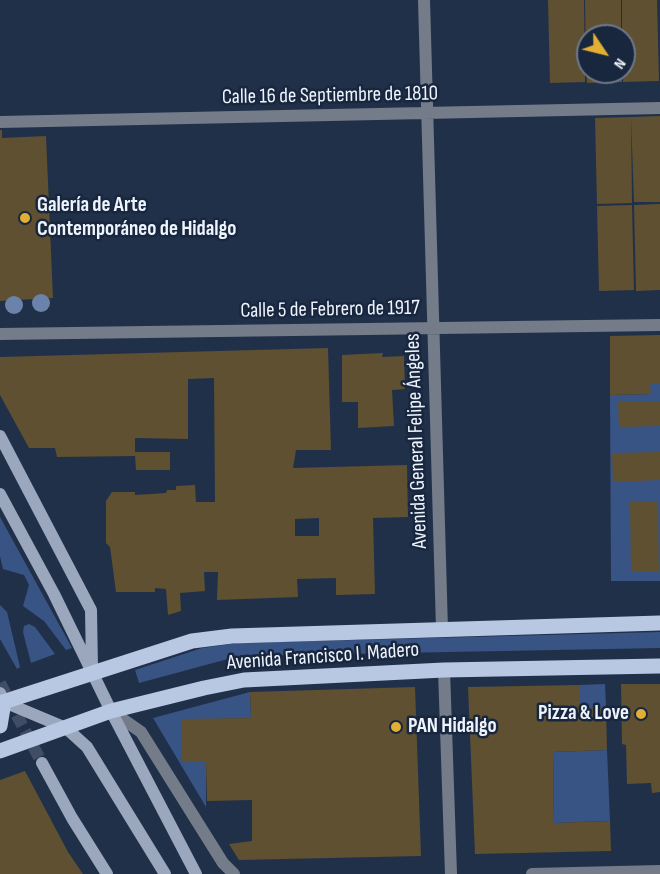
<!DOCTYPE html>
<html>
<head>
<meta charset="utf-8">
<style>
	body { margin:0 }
	#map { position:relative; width:660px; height:874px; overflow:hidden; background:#213049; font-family:"Sofia Sans Condensed",sans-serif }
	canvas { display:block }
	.north { position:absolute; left:576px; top:24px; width:60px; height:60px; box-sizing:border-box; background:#18263e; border:2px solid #6e788b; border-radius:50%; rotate:125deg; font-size:16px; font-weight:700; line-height:24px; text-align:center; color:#eef4fe }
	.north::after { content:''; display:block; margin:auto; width:21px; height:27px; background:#e1af34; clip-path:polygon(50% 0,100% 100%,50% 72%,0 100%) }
</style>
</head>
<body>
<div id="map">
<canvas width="660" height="874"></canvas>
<div class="north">N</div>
</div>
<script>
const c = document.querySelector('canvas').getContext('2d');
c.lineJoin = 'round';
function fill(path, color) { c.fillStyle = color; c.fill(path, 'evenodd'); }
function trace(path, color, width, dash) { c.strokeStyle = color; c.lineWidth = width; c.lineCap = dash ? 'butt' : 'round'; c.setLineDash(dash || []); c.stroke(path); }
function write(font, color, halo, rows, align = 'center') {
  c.font = font + ' "Sofia Sans Condensed",sans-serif'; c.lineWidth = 5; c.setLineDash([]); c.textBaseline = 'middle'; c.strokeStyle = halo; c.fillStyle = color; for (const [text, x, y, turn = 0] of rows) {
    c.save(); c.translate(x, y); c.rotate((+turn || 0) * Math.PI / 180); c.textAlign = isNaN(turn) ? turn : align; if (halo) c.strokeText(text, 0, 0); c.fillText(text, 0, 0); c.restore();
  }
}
fill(new Path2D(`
	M650 383H660V581H611L610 395 650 394Z
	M0 517 72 648 66 650 44 621 23 606 29 585 24 575 3 569 0 556Z
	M0 605 7 612 20 667 17 669 0 639Z
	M29 624 35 627 55 654 31 663 23 632 24 626Z
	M660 632V648L239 656 139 683 135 670 202 648 238 643Z
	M605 684 606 708H579V685Z
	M250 692 251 718 181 720 206 762V807L153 718Z
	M607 750 610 821 554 823 553 752Z`), '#385485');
fill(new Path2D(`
	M548 0H584L585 82 550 83Z
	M585 0H621V36H588V58H586Z
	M622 0H657L659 81 623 82 624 36H622Z
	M586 72H622V82L587 83Z
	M660 116V202H634L631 117Z
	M631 117 632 203 597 204 595 118Z
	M0 130H2V138L46 136 53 298 0 301Z
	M660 204V290L636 291 634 205Z
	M632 205 634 290 599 291 597 206Z
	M660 335V383H650L651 394 610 395V336Z
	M328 348 331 450H296L293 468 407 465 408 517 373 518 375 594 336 595V578L297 579 298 597 217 600 218 572H204L205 591 180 593 181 611 168 615 166 589 155 588V592H116L110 547 106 543V501L112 492H135V495L166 493 167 490H176V486L195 485 196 502H215L214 378 188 379V439L135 438V452H170V470H136L135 456 57 457 55 448H29L0 395V357ZM319 518V536H295V519Z
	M383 353 382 357 404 356 405 389 392 390 394 426 358 428V402H342V355Z
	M660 401V426L619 427 618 402Z
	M660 452V480L613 482 612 453Z
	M658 501 659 571 631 572 630 502Z
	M621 684H660V792L652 793 651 783 627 784 626 745 622 744Z
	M579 685V708H606L607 750 553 752 554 823 610 821 611 851 475 854 468 687Z
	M415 687 421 856 239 860 229 844 252 841V800L207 801 206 762H182L181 719 251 718 250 692Z
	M25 771 68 852 83 874H0V780Z`), '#5e5031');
trace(new Path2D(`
	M0 683 42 763`), '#404d64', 12, [12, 6]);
trace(new Path2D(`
	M424 0 442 629
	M0 122 660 108
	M0 334 660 325
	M444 670 451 874
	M111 711 141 732 223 863 234 874
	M532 874 660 871`), '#747c89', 12);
trace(new Path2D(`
	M0 436 91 610 92 668
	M0 494 54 594 111 711 196 874
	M0 693 4 702 66 728 87 747 165 874
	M42 763 72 818 107 874`), '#9aa7bc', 12);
trace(new Path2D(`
	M0 703 192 641 232 636 660 623
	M0 726 4 702
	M0 751 111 711 204 688 244 680 444 670 660 666`), '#b8c8e3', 15);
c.fillStyle = '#6b82ab';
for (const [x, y] of [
	[41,303],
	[14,305]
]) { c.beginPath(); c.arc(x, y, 9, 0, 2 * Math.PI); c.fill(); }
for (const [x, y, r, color] of [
	[25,218,6,"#e1af34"],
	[641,714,6,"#e1af34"],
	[396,727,6,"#e1af34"]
]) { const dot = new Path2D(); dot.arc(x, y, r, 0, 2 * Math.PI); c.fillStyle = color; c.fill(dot); trace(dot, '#18263e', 2); }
write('21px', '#eef4fe', '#18263e', [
	["Calle 16 de Septiembre de 1810",330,96,-1],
	["Calle 5 de Febrero de 1917",330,310,-1],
	["Avenida General Felipe Ángeles",417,441,-92],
	["Avenida Francisco I. Madero",323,657,-4]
]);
write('bold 21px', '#eef4fe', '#18263e', [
	["Galería de Arte",37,206],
	["Contemporáneo de Hidalgo",37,230],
	["Pizza & Love",629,714,"right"],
	["PAN Hidalgo",408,727]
], 'left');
</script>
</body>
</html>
